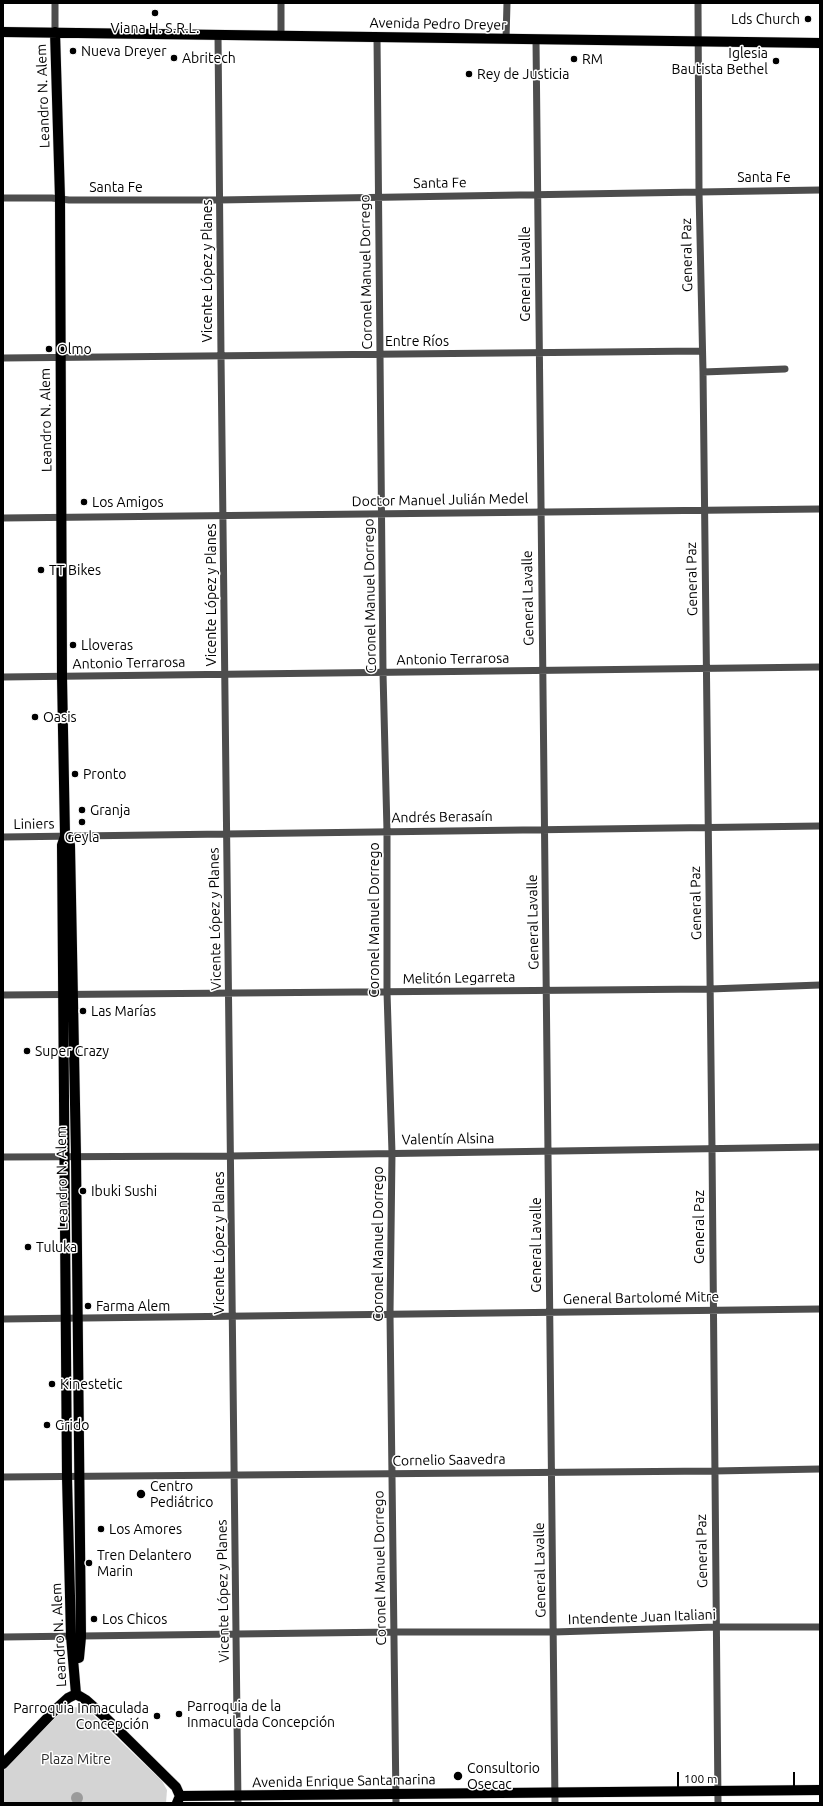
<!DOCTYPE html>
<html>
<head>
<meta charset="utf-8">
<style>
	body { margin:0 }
	#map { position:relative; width:823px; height:1806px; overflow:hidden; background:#fff; font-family:Ubuntu,sans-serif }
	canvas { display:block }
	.frame { position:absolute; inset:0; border:4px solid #000; pointer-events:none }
	.scale { position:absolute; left:677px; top:1772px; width:118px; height:18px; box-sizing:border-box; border:2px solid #000; border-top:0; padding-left:5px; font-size:12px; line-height:14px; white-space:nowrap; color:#000; -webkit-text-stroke:3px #fff; paint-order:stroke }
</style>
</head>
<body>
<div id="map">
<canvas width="823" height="1806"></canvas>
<div class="frame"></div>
<div class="scale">100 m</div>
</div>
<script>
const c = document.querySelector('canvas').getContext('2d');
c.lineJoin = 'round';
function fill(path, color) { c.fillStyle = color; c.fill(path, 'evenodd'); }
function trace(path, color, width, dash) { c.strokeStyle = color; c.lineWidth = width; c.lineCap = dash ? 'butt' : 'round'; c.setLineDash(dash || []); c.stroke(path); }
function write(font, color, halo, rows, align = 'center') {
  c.font = font + ' Ubuntu,sans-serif'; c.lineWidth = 3; c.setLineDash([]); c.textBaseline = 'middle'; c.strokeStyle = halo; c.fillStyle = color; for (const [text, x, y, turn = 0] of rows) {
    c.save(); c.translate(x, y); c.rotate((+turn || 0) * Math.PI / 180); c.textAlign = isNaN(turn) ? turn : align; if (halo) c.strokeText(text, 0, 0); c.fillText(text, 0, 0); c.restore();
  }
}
fill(new Path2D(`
	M74 1707 82 1708 90 1712 162 1781 167 1790 166 1803H3V1770L63 1710Z`), '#d4d4d4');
fill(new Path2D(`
	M71 1798a6 6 0 1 1 12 0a6 6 0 1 1-12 0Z`), '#9b9b9b');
const major = new Path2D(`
	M3 32 820 43
	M55 32 60 198 62 677 65 836 62 845 67 1477 71 1636 76 1694
	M65 836 70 845 76 1156 81 1637 79 1658
	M76 1694 86 1700 105 1717 176 1787 180 1796 177 1803
	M3 1764 56 1709 68 1698 76 1694
	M180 1796 820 1790`);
trace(major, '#dbdbdb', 11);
trace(new Path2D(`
	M698 3 699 191 703 372 712 1150 718 1803
	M55 32V3
	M218 35 221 356 238 1803
	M281 35V3
	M377 37 383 673 387 831V992L392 1153 390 1314 396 1803
	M506 39 507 3
	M536 40 555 1803
	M3 198H52L69 200H219L820 190
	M3 358 702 351
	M703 372 785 369
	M3 518 820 509
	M3 677 820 667
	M3 837 820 826
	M3 995 710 989 820 985
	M3 1157 231 1156 820 1147
	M3 1319 820 1309
	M3 1477 714 1471 820 1469
	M3 1637 394 1632H554L716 1627H820`), '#4d4d4d', 7);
trace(major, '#000', 10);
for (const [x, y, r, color] of [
	[155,13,4,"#000"],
	[808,19,4,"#000"],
	[73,51,4,"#000"],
	[174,58,4,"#000"],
	[574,59,4,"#000"],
	[776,61,4,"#000"],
	[469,74,4,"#000"],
	[49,349,4,"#000"],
	[84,502,4,"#000"],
	[41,570,4,"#000"],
	[73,645,4,"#000"],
	[35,717,4,"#000"],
	[75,774,4,"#000"],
	[82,810,4,"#000"],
	[82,822,4,"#000"],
	[83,1011,4,"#000"],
	[27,1051,4,"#000"],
	[83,1191,4,"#000"],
	[28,1247,4,"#000"],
	[88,1306,4,"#000"],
	[52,1384,4,"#000"],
	[47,1425,4,"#000"],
	[141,1494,5,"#000"],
	[101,1529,4,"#000"],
	[89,1563,4,"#000"],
	[94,1619,4,"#000"],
	[179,1714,4,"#000"],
	[157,1716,4,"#000"],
	[458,1776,5,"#000"]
]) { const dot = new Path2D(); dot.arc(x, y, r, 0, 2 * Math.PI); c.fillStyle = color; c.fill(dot); trace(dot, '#fff', 1.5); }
write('14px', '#000', '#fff', [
	["Lds Church",800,19,"right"],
	["Viana H. S.R.L.",155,28,"center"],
	["Nueva Dreyer",81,51],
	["Iglesia",768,53,"right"],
	["Bautista Bethel",768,69,"right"],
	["Abritech",182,58],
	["RM",582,59],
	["Rey de Justicia",477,74],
	["Olmo",57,349],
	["Los Amigos",92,502],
	["TT Bikes",49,570],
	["Lloveras",81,645],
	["Oasis",43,717],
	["Pronto",83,774],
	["Granja",90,810],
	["Geyla",82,837,"center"],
	["Las Marías",91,1011],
	["Super Crazy",35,1051],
	["Ibuki Sushi",91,1191],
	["Tuluka",36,1247],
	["Farma Alem",96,1306],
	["Kinestetic",60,1384],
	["Grido",55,1425],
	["Centro",150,1486],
	["Pediátrico",150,1502],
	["Los Amores",109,1529],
	["Tren Delantero",97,1555],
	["Marin",97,1571],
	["Los Chicos",102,1619],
	["Parroquia de la",187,1706],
	["Inmaculada Concepción",187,1722],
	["Parroquia Inmaculada",149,1708,"right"],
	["Concepción",149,1724,"right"],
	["Consultorio",467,1768],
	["Osecac",467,1784]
], 'left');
write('14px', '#000', '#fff', [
	["Avenida Pedro Dreyer",438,24,1],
	["Leandro N. Alem",43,96,-92],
	["Santa Fe",764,177],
	["Santa Fe",440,183,-1],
	["Santa Fe",116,187],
	["General Paz",687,255,-91],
	["Vicente López y Planes",207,271,-90],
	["Coronel Manuel Dorrego",366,272,-91],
	["General Lavalle",525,274,-90],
	["Entre Ríos",417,341],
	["Leandro N. Alem",46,420,-91],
	["Doctor Manuel Julián Medel",440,500,-1],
	["General Paz",692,579,-91],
	["Vicente López y Planes",211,595,-90],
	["Coronel Manuel Dorrego",370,596,-91],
	["General Lavalle",528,598,-91],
	["Antonio Terrarosa",453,659,-1],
	["Antonio Terrarosa",129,663,-1],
	["Andrés Berasaín",442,817,-1],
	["Liniers",34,824,-1],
	["General Paz",696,903,-91],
	["Vicente López y Planes",215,919,-91],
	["Coronel Manuel Dorrego",374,920,-90],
	["General Lavalle",533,922,-91],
	["Melitón Legarreta",459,978,-1],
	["Valentín Alsina",448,1139,-1],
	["Leandro N. Alem",62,1178,-91],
	["General Paz",699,1227,-90],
	["Vicente López y Planes",219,1243,-90],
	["Coronel Manuel Dorrego",378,1244,-90],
	["General Lavalle",536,1245,-90],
	["General Bartolomé Mitre",641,1298,-1],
	["Cornelio Saavedra",449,1460,-1],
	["General Paz",702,1551,-91],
	["Coronel Manuel Dorrego",380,1568,-91],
	["General Lavalle",540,1570,-91],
	["Vicente López y Planes",223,1591,-91],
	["Intendente Juan Italiani",642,1617,-2],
	["Leandro N. Alem",59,1635,-93],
	["Avenida Enrique Santamarina",344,1781,-1]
]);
write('14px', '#2b2b2b', '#fff', [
	["Plaza Mitre",76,1759]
]);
</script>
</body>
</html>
